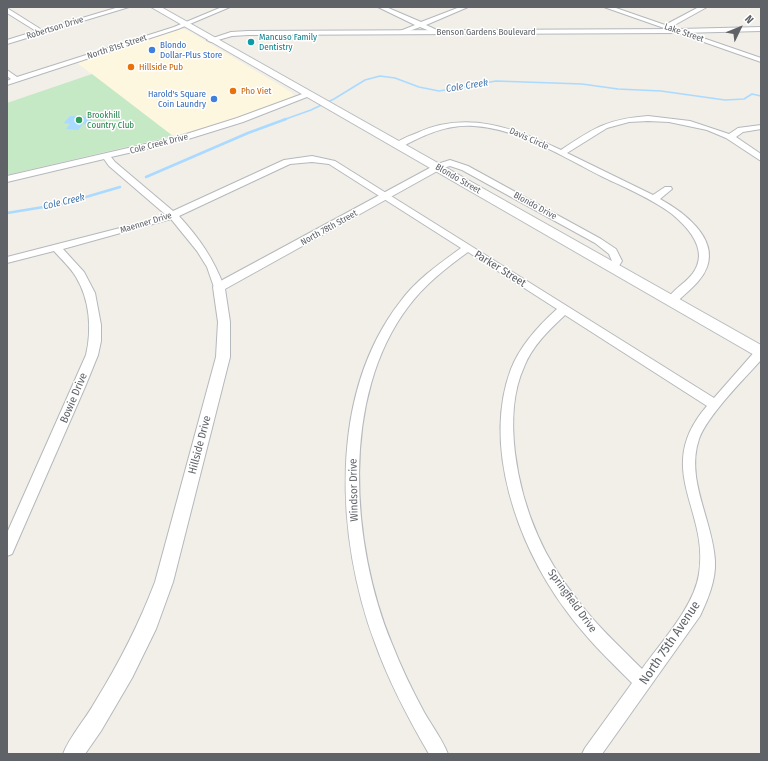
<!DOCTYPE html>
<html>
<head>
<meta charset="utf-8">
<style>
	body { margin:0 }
	#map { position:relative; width:768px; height:761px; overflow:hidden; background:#f1efe8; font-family:"Fira Sans Condensed",sans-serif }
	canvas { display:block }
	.frame { position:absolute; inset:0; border:8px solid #5f6368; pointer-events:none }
	.north { position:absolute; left:720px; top:8px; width:40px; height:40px; -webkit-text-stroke:3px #fff; paint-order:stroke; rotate:47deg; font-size:11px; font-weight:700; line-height:16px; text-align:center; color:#5f6368 }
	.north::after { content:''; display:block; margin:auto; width:14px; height:18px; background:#5f6368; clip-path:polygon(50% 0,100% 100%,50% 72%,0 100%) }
</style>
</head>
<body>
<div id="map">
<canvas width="768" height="761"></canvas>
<div class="frame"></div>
<div class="north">N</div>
</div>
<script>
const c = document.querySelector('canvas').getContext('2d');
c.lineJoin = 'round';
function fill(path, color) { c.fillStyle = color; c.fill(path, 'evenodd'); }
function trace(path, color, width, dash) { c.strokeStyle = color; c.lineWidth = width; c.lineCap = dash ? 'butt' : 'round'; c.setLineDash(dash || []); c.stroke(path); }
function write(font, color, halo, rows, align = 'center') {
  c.font = font + ' "Fira Sans Condensed",sans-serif'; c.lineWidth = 3; c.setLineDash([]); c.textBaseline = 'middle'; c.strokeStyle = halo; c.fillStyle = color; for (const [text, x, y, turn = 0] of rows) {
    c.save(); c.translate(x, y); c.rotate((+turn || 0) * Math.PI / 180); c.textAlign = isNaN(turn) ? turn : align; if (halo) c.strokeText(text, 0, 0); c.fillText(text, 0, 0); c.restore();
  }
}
fill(new Path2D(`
	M177 29H183L187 30 291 92 294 95 290 99 276 104 231 120 173 136 76 62Z`), '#fef7e0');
fill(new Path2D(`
	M92 74 173 136 7 175V103Z`), '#c5e8c5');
fill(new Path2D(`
	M70 116 94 117 90 124H83L78 130 66 129 70 124 64 123Z`), '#aadaff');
trace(new Path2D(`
	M283 120 311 110 334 99 365 80 380 76 395 78 419 87 439 91 496 81 582 84 618 89 661 91 725 100 744 99 752 94 761 96`), '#aadaff', 1.5);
trace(new Path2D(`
	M146 177 248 133 286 119
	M7 213 62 204 120 187`), '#aadaff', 2.5);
const minor = new Path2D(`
	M119 7H129L7 44V40L36 31 7 13V8L42 30Z
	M222 7H230L178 29 7 85V81L11 79 7 76V70L17 77 174 27Z
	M378 7H386L421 22 460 7H468L426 25 439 31 440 32 437 34 420 27 404 33H400V31L415 25Z
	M604 7H613L665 25 699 7H707L671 27 761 58V62Z
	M305 93H308L312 95 243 122 185 140 111 157 115 162 173 211 284 160 312 156 335 161 714 398 757 349 761 348V360C744 379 707 416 699 439 685 480 713 520 715 561 716 580 708 599 700 616L602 754H582L585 748 632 683C608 659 584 636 565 609 518 545 482 446 511 369 520 346 538 326 557 309L468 252C446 268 424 285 408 307 340 397 351 545 392 644 401 667 412 690 424 712 432 726 442 739 448 754H429C408 718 389 682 375 643 336 538 328 395 400 302 416 280 439 264 461 248L329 164 312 162 290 164 179 216C199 238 214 259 224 287L223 290H215L207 267 197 251 171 219 63 249 84 272 95 293 101 325V341L98 355 85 387 12 554 7 556V533L86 355C92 330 90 300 76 277 71 268 61 259 54 251L7 263V257L159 218 166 215 109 166 104 159 7 182V176L180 136 237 118ZM565 315 707 406C652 469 710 510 699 574 694 607 661 642 642 669 619 646 595 624 576 598 561 579 547 557 538 536 517 489 502 415 524 367 532 346 549 330 565 315Z
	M648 116 690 121 729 134 738 128 761 125V129L743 132 736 137 761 154V161L726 138 707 130 669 122 648 121 629 122 607 128 567 153 653 195 665 187H671L672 189 660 199C682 211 718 237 707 267 701 283 686 292 675 304H667L666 301C675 285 698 279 699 256 699 239 684 224 672 214 652 199 626 188 603 177 563 157 520 129 474 126 447 124 423 135 400 148H397L393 146C398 140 409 136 417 133 466 110 515 128 561 150 594 128 607 119 648 116Z
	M450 160 468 166 601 239 616 249 622 261 617 269H609L608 267 612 261 609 254 595 243 462 170 450 166 437 170 433 167 434 165Z`);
const tertiary = new Path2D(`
	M761 27V31L679 33 248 35 232 36 211 42 207 40 231 32 248 31 679 29Z
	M437 164 442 167 441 169 225 289 230 322V357L173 582 156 629 132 678 101 731 85 754H63C70 736 85 720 95 702 119 663 139 624 155 582L216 357 218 322 213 287 215 284Z`);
const secondary = new Path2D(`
	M151 7H161L761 345V358L756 356Z`);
trace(minor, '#b5b8bc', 2);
trace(tertiary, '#b5b8bc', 2);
trace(secondary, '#b6babf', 2);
fill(minor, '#fff');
fill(tertiary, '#fff');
fill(secondary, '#fff');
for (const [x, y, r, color] of [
	[251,42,4,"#0f9aa8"],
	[152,50,4,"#3f7fe0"],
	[131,67,4,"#e8710a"],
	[233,91,4,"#e8710a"],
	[214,99,4,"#3f7fe0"],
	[79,120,4,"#2e9e5b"]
]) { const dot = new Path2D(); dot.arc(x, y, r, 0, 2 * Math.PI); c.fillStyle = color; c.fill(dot); trace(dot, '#fff', 1.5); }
write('9px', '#5f6368', '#fff', [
	["Robertson Drive",55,28,-17],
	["Benson Gardens Boulevard",486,32],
	["Lake Street",684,33,19],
	["North 81st Street",117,47,-18],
	["Davis Circle",529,139,24],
	["Cole Creek Drive",159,144,-14],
	["Blondo Street",458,179,30],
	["Blondo Drive",535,206,29],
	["Maenner Drive",146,223,-17],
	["North 78th Street",329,228,-29]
]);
write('9px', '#0d838f', '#fff', [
	["Mancuso Family",259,37],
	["Dentistry",259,47]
], 'left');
write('9px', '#366cbe', '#fff', [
	["Blondo",160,45],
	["Dollar-Plus Store",160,55],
	["Harold's Square",206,94,"right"],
	["Coin Laundry",206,104,"right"]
], 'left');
write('9px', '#c56008', '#fff', [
	["Hillside Pub",139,67],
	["Pho Viet",241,91]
], 'left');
write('9px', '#27864d', '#fff', [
	["Brookhill",87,115],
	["Country Club",87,125]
], 'left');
write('italic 10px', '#4174aa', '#fff', [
	["Cole Creek",467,86,-9],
	["Cole Creek",64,202,-13]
]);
write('11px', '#5f6368', '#fff', [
	["Parker Street",500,269,32],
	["Bowie Drive",74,398,-67],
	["Hillside Drive",200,445,-75],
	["Windsor Drive",354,490,-91],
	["Springfield Drive",572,601,54]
]);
write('13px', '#5f6368', '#fff', [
	["North 75th Avenue",670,643,-56]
]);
</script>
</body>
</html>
